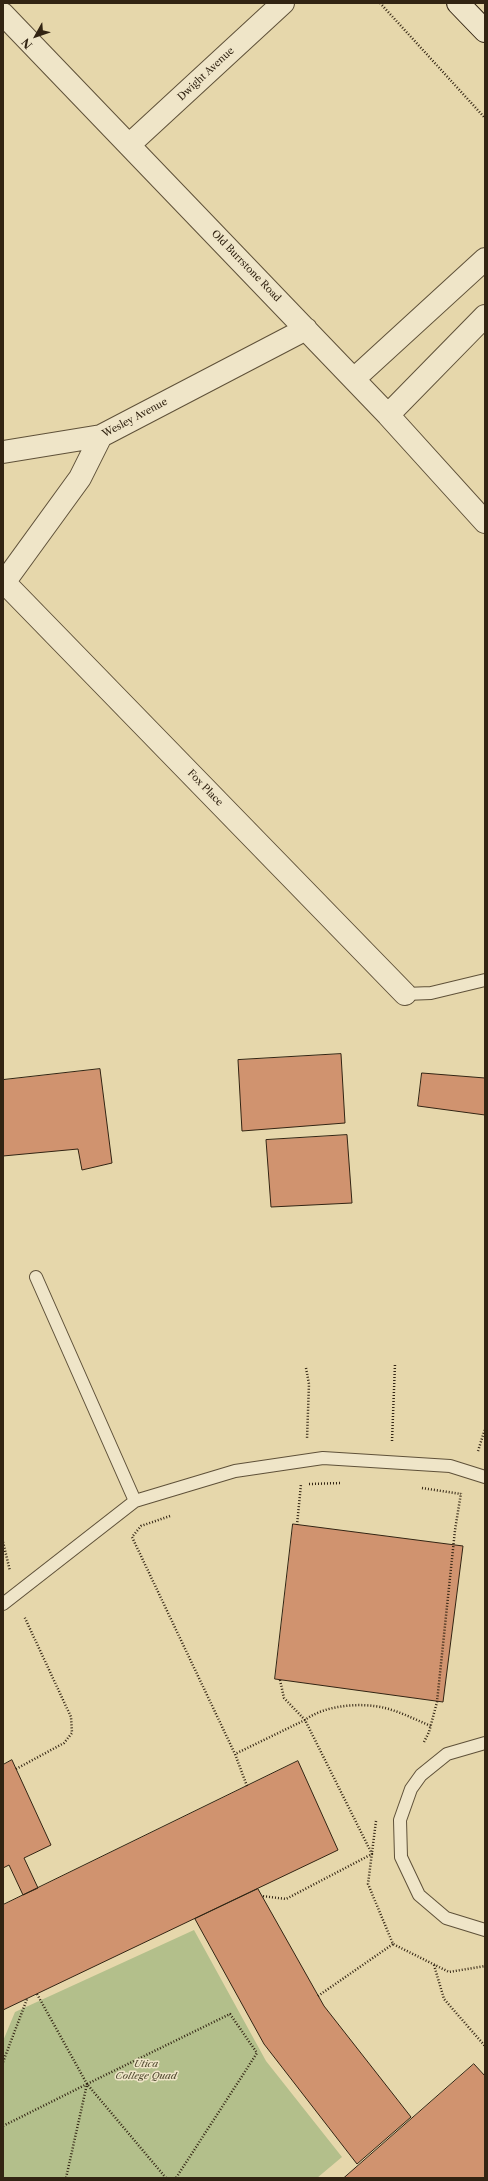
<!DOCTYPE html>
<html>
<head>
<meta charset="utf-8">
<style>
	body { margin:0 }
	#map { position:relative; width:488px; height:2181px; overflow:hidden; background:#e6d7ab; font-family:"Libre Caslon Text",serif }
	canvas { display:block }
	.frame { position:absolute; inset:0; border:4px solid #322413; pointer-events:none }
	.north { position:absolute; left:16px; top:16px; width:40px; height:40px; -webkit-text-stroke:3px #efe5c8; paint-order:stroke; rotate:230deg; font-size:11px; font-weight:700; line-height:16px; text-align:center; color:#322413 }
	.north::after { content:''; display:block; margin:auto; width:14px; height:18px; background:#322413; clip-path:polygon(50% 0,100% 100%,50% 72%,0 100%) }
</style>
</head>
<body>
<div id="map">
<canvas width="488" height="2181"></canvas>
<div class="frame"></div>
<div class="north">N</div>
</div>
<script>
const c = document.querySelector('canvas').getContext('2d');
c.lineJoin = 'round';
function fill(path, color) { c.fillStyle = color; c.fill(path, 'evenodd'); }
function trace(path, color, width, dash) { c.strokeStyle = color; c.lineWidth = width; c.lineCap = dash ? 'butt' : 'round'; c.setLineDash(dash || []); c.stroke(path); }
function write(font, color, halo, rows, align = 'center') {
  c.font = font + ' "Libre Caslon Text",serif'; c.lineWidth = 3; c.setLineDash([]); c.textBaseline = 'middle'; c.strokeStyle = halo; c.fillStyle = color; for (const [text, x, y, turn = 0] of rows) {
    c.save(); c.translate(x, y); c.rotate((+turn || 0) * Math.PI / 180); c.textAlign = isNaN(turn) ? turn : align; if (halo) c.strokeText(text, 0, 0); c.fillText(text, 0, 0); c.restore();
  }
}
fill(new Path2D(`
	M194 1930 266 2061 342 2157 317 2178H3V2041L15 2012Z`), '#b3bf8b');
const building = new Path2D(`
	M341 1054 345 1123 242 1131 238 1060Z
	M100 1069 112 1163 82 1170 78 1149 3 1156V1080Z
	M422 1073 485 1078V1115L418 1106Z
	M347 1135 352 1203 271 1207 266 1140Z
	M293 1524 463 1546 443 1702 275 1679Z
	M12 1760 51 1845 24 1858 38 1888 23 1895 9 1865 3 1868V1765Z
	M298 1761 338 1850 3 2010V1905Z
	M258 1889 324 2006 411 2117 357 2164 264 2044 195 1919Z
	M474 2064 485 2076V2178H344Z`);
fill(building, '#d0936f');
trace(building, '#322413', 1);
const lane = new Path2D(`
	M405 994 431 993 485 980
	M36 1277 135 1501 235 1471 323 1458 450 1466 485 1477
	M3 1604 135 1501
	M485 1743 447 1754 421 1775 411 1789 400 1820 401 1857 419 1895 446 1918 485 1930`);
const street = new Path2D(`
	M3 14 388 415 485 522
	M129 145 283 3
	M354 379 485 259
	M388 415 485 316
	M3 452 101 436
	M4 582 405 994
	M3 584 80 478 101 436 306 329`);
const secondary = new Path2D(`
	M458 3 485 31`);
trace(lane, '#5f5139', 14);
trace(street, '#5f5139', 24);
trace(secondary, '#322413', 24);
trace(new Path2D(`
	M380 3 485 118
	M306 1368 309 1384 307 1439
	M392 1441 395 1364
	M478 1451 485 1429
	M309 1484 342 1483
	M422 1488 461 1494
	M170 1516 141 1526 132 1537 235 1754
	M297 1525 301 1484
	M3 1542 10 1571
	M280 1680 284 1698 305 1720C325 1705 361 1702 385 1708 401 1712 416 1720 431 1726
	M424 1742 429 1732 437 1702 455 1530 461 1493
	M16 1769 64 1743 72 1733 71 1717 24 1616
	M247 1786 235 1754 305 1720 372 1854 286 1899 262 1896
	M376 1821 368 1884 393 1944 449 1972 485 1966
	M434 1965 444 1999 485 2046
	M37 1994 87 2084 66 2178
	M318 1996 393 1944
	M3 2062 27 1999
	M3 2126 87 2084
	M166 2178 87 2084 230 2014 257 2053 176 2178`), '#322413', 2.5, [1, 2]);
trace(lane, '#efe5c8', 12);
trace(street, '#efe5c8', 22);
trace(secondary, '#efe5c8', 22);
write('10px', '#322413', '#efe5c8', [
	["Dwight Avenue",206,74,-43],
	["Old Burrstone Road",246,266,46],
	["Wesley Avenue",135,418,-28],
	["Fox Place",205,788,46]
]);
write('italic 10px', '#524b31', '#efe5c8', [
	["Utica",146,2064],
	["College Quad",146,2076]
]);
</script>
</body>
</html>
